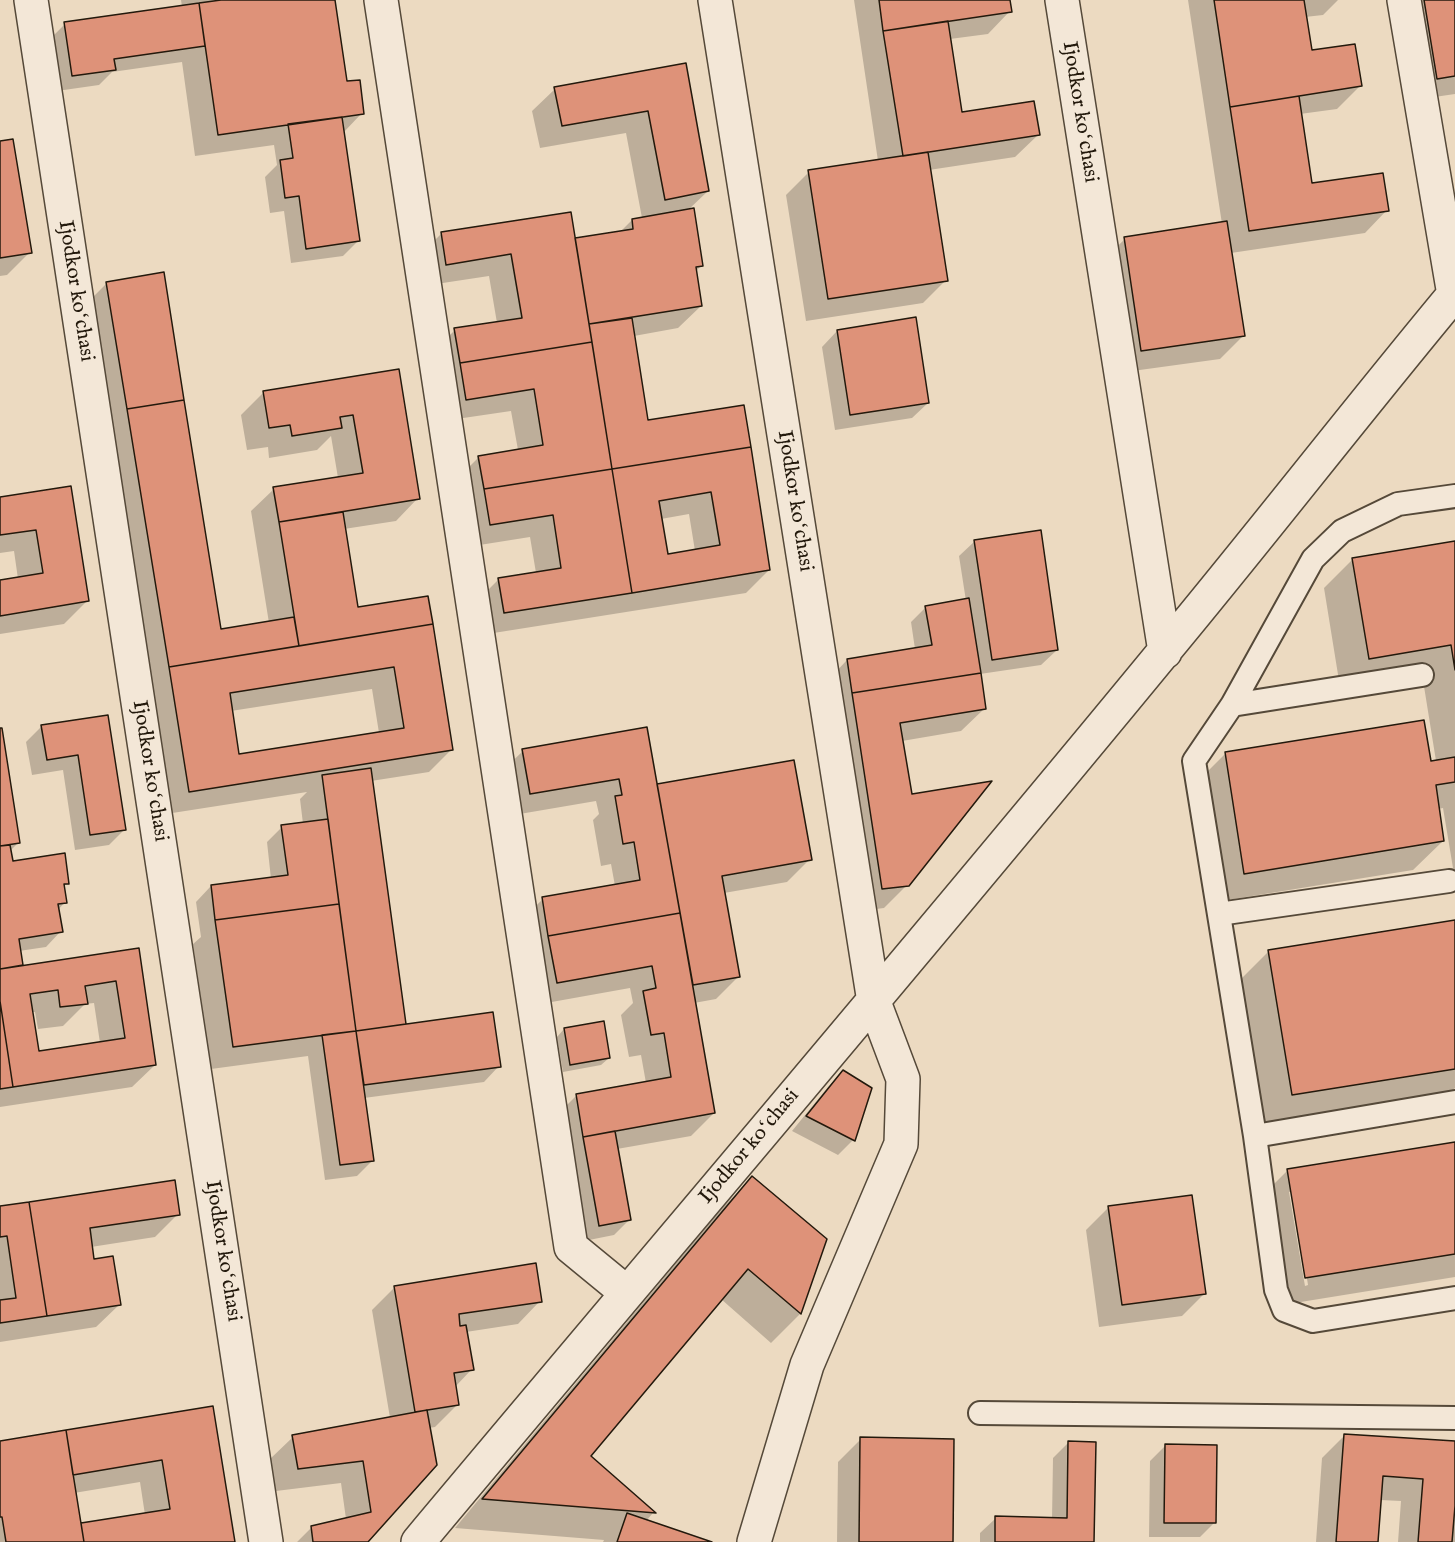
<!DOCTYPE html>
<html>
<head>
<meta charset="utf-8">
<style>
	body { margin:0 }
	canvas { display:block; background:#ecdac1 }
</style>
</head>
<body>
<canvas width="1455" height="1542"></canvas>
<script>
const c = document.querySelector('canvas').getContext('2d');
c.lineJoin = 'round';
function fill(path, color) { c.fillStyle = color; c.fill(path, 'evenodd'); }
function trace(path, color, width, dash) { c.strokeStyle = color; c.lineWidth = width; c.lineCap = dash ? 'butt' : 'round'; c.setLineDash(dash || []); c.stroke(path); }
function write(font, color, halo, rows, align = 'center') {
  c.font = font + ' "IM FELL English",serif'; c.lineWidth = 4.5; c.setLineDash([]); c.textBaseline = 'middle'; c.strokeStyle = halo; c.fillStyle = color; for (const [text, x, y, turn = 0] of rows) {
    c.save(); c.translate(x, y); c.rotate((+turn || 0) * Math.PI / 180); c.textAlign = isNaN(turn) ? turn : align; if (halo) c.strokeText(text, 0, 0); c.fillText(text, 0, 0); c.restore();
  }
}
fill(new Path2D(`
	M181 0H334L346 83 362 113 343 133 359 240 343 256 291 263 284 211 270 213 265 177 277 165 274 145 195 156 182 62 112 72 99 85 57 91 50 39 65 24 182 7Z
	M854 0H1009L1010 11 988 34 950 39 961 113 1038 135 1015 157 929 170 946 280 923 303 806 321 786 195 809 172 878 161Z
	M1188 0H1338L1323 15 1305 17 1310 51 1360 86 1337 109 1300 114 1311 185 1387 210 1365 233 1231 253 1243 336 1220 359 1118 373 1102 261 1125 239 1222 224Z
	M1398 0H1455V94L1414 100Z
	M685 65 708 191 687 211 702 265 695 272 701 306 678 328 634 336 647 421 742 406 769 570 746 593 481 635 476 602 499 579 536 573 530 537 467 547 456 480 479 457 518 450 511 411 443 421 432 353 455 330 497 323 489 276 423 286 419 256 441 234 574 240 620 232 632 220 642 218 626 133 540 148 532 111 555 89ZM689 514 695 551 666 556 661 519Z
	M0 142 30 252 7 275 0 276Z
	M107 283 220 630 269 623 251 511 274 489 338 478 331 436 317 450 269 458 268 447 247 450 241 415 264 392 398 370 418 498 396 521 344 529 357 609 452 749 429 772 371 781 404 1023 401 1026 499 1066 484 1082 364 1098 373 1160 357 1176 325 1180 308 1056 211 1069 193 944 201 937 196 902 211 886 271 879 267 842 282 827 303 824 300 799 307 792 166 814 92 298ZM372 689 379 733 238 756 231 711Z
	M837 331 928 403 912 418 835 430 822 347Z
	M70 488 87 601 64 624 0 634V581L18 579 14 551 0 553V499Z
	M975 541 1057 650 1041 665 980 674 984 709 961 731 902 741 907 885 884 908 860 911 832 676 847 660 915 649 911 622 926 607 966 601 959 556Z
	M1455 543V880L1443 808 1438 809 1443 841 1413 870 1215 902 1196 783 1225 754 1430 762 1436 761 1422 674 1340 687 1324 588 1353 559Z
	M107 717 125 829 109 845 75 850 63 770 32 775 26 742 42 726Z
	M0 730 18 843 10 851 12 862 68 883 63 887 65 902 58 910 61 931 46 947 19 951 21 965 19 968 138 950 155 1065 132 1087 0 1107ZM94 1003 100 1043 37 1053 31 1012H35L38 1029 63 1026 85 1004Z
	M523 751 656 785 810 859 787 882 724 893 739 976 716 999 694 1003 714 1113 691 1136 617 1149 629 1220 614 1235 584 1241 554 1118 577 1095 646 1083 641 1055 629 1057 621 1015 633 1003 630 988 535 1005 520 921 543 899 615 886 611 864 601 866 593 820 599 814 596 801 508 816 500 773Z
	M1455 924V1088L1449 1094 1263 1124 1240 980 1269 951Z
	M564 1029 609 1058 601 1065 563 1072 557 1037Z
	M843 1071 853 1140 838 1155 792 1131 828 1087Z
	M1455 1144V1277L1276 1306 1259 1199 1288 1170ZM1289 1192H1293L1308 1285 1305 1286Z
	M752 1178 826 1240 800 1314 771 1343 721 1299 589 1456 653 1513 646 1521 707 1542H603L604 1540 455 1528 723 1207Z
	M0 1207 178 1214 155 1237 91 1247 93 1261 119 1305 96 1327 0 1342Z
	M1109 1207 1205 1293 1182 1316 1099 1327 1086 1230Z
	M395 1287 540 1301 518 1324 466 1332 472 1369 455 1387 458 1404 435 1427 429 1428 366 1542H297L311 1528 346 1519 341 1483 276 1491 270 1459 293 1437 390 1418 372 1310Z
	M212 1408 233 1542H0V1443ZM140 1482 145 1515 80 1525 74 1493Z
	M1345 1435 1455 1443V1542H1398L1401 1501 1380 1500 1377 1542H1316L1322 1458Z
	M861 1439 951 1542H837L838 1462Z
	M1069 1442 1092 1542H980V1533L996 1518 1052 1519 1053 1458Z
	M1165 1446 1215 1522 1200 1537H1149L1150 1461Z`), '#0003');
const building = new Path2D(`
	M221 0H335L347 81 360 80 364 114 218 135 199 3Z
	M879 0H1010L1012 12 883 31Z
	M1214 0H1304L1312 50 1355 44 1362 86 1230 107Z
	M1424 0H1455V76L1437 79Z
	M199 3 205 46 114 59 116 70 72 76 64 22Z
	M948 21 962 112 1034 101 1040 135 903 156 883 31Z
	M686 63 709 191 665 200 648 111 562 126 554 87Z
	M1299 96 1312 183 1383 173 1389 211 1249 231 1230 107Z
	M342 117 360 241 306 249 299 196 285 198 280 160 293 158 288 124Z
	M13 139 32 253 0 258V141Z
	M928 152 948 281 828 299 808 170Z
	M694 208 703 266 696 267 702 306 589 324 575 238 633 229 632 219Z
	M571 212 592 342 460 363 454 328 522 318 511 254 446 265 441 232Z
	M1227 221 1245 336 1141 351 1124 237Z
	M164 272 184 400 127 409 106 282Z
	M916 317 929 403 850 415 837 330Z
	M632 318 648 420 744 405 751 447 612 469 589 324Z
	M592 342 612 469 484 489 478 456 543 445 534 389 466 400 460 363Z
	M399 369 420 499 279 522 273 487 363 473 353 415 340 417 342 428 292 436 290 425 269 428 263 391Z
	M184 400 221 629 294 617 299 646 169 667 127 409Z
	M751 447 770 570 632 593 612 469ZM711 492 720 545 668 554 659 501Z
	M612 469 632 593 504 613 498 578 561 568 553 515 490 525 484 489Z
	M71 486 89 601 0 616V580L43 573 36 530 0 535V497Z
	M343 512 358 607 428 596 433 624 299 646 279 522Z
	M1041 530 1058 650 992 660 974 540Z
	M1455 541V670L1451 645 1369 659 1352 558Z
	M969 598 981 673 852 693 847 659 932 645 925 606Z
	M433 624 453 750 189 792 169 667ZM394 667 404 728 239 754 230 693Z
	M981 673 986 709 900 723 912 794 992 781 909 886 882 889 852 693Z
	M108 715 126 830 90 835 78 755 47 760 41 725Z
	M1424 720 1431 761 1455 757V782L1436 785 1444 841 1244 874 1225 752Z
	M647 727 680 913 548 936 542 897 640 880 634 842 623 844 615 796 622 795 619 779 530 794 522 749Z
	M0 728H2L20 843 0 846Z
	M794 760 812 860 722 876 740 977 693 985 657 784Z
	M371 768 406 1024 356 1031 322 775Z
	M328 819 339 904 215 920 211 885 288 875 281 825Z
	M10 845 13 861 65 853 69 884H64L67 903 58 904 63 932 19 939 23 965 0 969V846Z
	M339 904 356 1031 233 1047 215 920Z
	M680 913 715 1113 583 1137 576 1094 671 1077 664 1033 651 1035 643 991 656 988 652 966 557 983 548 936Z
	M1455 920V1069L1292 1095 1268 950Z
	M139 948 156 1065 13 1087 0 1001V969ZM116 981 125 1038 39 1051 30 994 58 990 60 1007 88 1004 85 986Z
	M0 1001 13 1087 0 1089Z
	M493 1012 501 1067 364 1085 356 1031Z
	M604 1021 610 1058 570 1065 564 1028Z
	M356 1031 374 1161 340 1165 322 1035Z
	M843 1070 872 1088 855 1141 806 1116Z
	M615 1131 631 1220 599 1226 583 1137Z
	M1455 1142V1254L1305 1278 1287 1169Z
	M752 1176 827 1239 801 1314 748 1269 591 1456 656 1513 482 1499Z
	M175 1180 180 1215 90 1228 94 1259 113 1256 121 1305 47 1316 29 1202Z
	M1192 1195 1206 1294 1122 1305 1108 1206Z
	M29 1202 47 1316 0 1323V1300L16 1298 7 1236 0 1237V1206Z
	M536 1263 542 1302 459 1314 460 1326 466 1325 474 1370 454 1373 459 1405 415 1412 394 1286Z
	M213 1406 235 1542H84L81 1523 170 1509 162 1460 73 1475 66 1430Z
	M427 1410 437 1465 368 1542H313L311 1526 371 1512 363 1461 298 1469 292 1435Z
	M66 1430 84 1542H6L2 1517H0V1441Z
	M1344 1434 1455 1441V1506L1452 1542H1418L1423 1479 1383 1476 1378 1542H1336Z
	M860 1437 954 1439 953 1542H859Z
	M1068 1441 1096 1442 1094 1542H995V1516L1067 1518Z
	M1165 1444 1217 1445 1216 1523H1164Z
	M627 1513 712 1542H617Z`);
fill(building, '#de9279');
trace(building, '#23190c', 1.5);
const service = new Path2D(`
	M1455 496 1398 504 1342 531 1313 559 1232 705 1194 761 1255 1136 1276 1290 1284 1310 1313 1321 1455 1298
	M1232 705 1422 675
	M1219 914 1449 881
	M1255 1136 1455 1102
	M980 1413 1455 1418`);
const minor = new Path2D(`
	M31 0 266 1542
	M381 0 571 1247 627 1293
	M715 0 874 1002 903 1079 901 1144 807 1365 754 1542
	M1062 0 1165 652
	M1404 0 1454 295
	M418 1542C666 1246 917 952 1162 654 1261 535 1356 412 1455 293`);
trace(service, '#554939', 26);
trace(minor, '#554939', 36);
trace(service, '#f3e7d7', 22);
trace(minor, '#f3e7d7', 33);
write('21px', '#23190c', '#f3e7d7', [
	["Ijodkor koʻchasi",1079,112,81],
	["Ijodkor koʻchasi",75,291,81],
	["Ijodkor koʻchasi",794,501,81],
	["Ijodkor koʻchasi",149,771,81],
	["Ijodkor koʻchasi",750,1147,-50],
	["Ijodkor koʻchasi",222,1251,81]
]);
</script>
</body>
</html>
